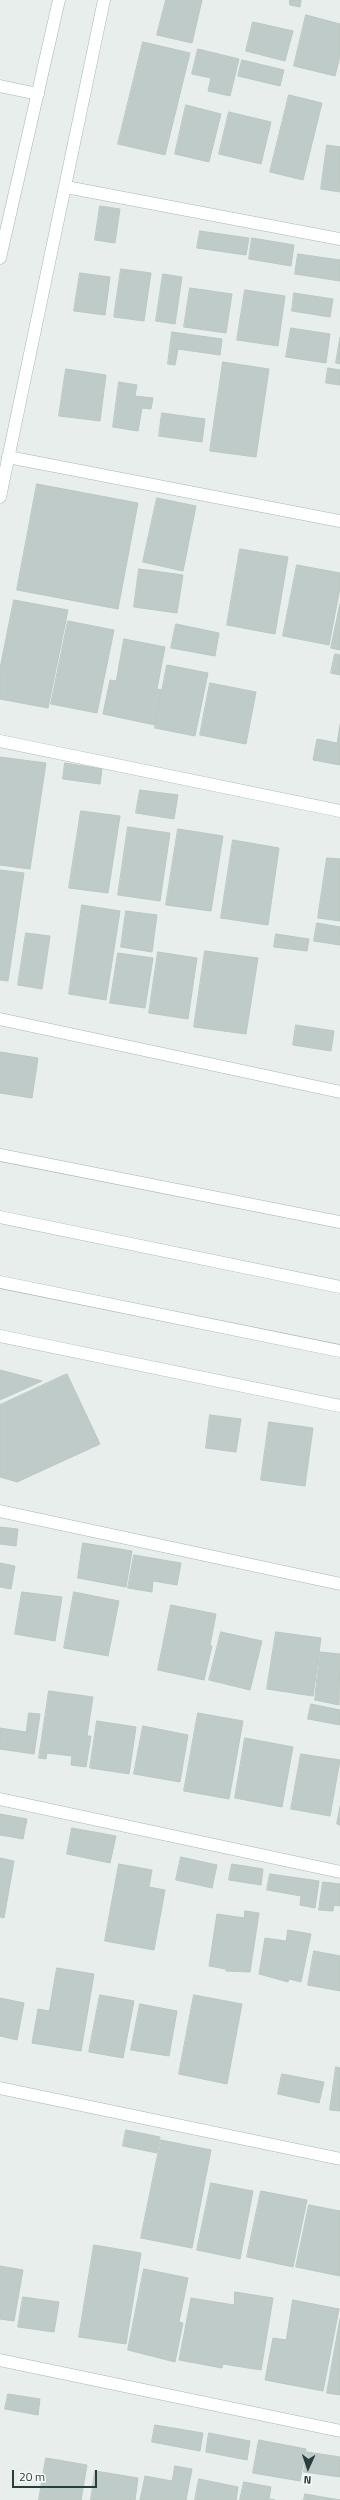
<!DOCTYPE html>
<html>
<head>
<meta charset="utf-8">
<style>
	body { margin:0 }
	#map { position:relative; width:340px; height:2500px; overflow:hidden; background:#e7eeec; font-family:"Titillium Web",sans-serif }
	canvas { display:block }
	.north { position:absolute; left:288px; top:2448px; width:40px; height:40px; -webkit-text-stroke:3px #f7faf9; paint-order:stroke; rotate:183deg; font-size:11px; font-weight:700; line-height:16px; text-align:center; color:#273e3b }
	.north::after { content:''; display:block; margin:auto; width:14px; height:18px; background:#273e3b; clip-path:polygon(50% 0,100% 100%,50% 72%,0 100%) }
	.scale { position:absolute; left:12px; top:2470px; width:85px; height:18px; box-sizing:border-box; border:2px solid #273e3b; border-top:0; padding-left:5px; font-size:12px; line-height:14px; white-space:nowrap; color:#273e3b; -webkit-text-stroke:3px #f7faf9; paint-order:stroke }
</style>
</head>
<body>
<div id="map">
<canvas width="340" height="2500"></canvas>
<div class="north">N</div>
<div class="scale">20 m</div>
</div>
<script>
const c = document.querySelector('canvas').getContext('2d');
c.lineJoin = 'round';
function fill(path, color) { c.fillStyle = color; c.fill(path, 'evenodd'); }
function trace(path, color, width, dash) { c.strokeStyle = color; c.lineWidth = width; c.lineCap = dash ? 'butt' : 'round'; c.setLineDash(dash || []); c.stroke(path); }
const building = new Path2D(`
	M166 0H202L192 43 157 35Z
	M290 0H301L300 7 290 5Z
	M306 15 340 24V56L335 76 294 66Z
	M253 22 293 31 285 61 246 51Z
	M143 42 190 53 165 155 118 144Z
	M198 49 239 59 230 96 208 91 211 78 192 74Z
	M242 60 284 70 280 86 238 76Z
	M289 95 322 103 303 180 270 172Z
	M186 105 221 114 209 162 175 154Z
	M229 112 271 122 261 164 219 154Z
	M327 145 340 147V192L321 189Z
	M100 206 120 209 115 243 95 240Z
	M200 231 249 238 246 255 197 248Z
	M252 238 294 245 291 266 249 259Z
	M298 254 340 260V281L295 274Z
	M121 269 151 273 144 321 114 317Z
	M80 273 110 277 105 315 74 311Z
	M163 274 182 277 175 324 156 321Z
	M190 288 232 294 226 333 184 327Z
	M245 290 285 296 278 346 237 340Z
	M294 293 333 299 330 317 292 311Z
	M291 328 330 334 326 363 286 357Z
	M172 332 222 339 220 355 178 349 175 365 168 364Z
	M340 338V364L336 363Z
	M223 362 269 369 256 457 210 451Z
	M328 368 340 370V385L326 383Z
	M66 369 106 375 100 421 59 416Z
	M119 382 137 385 135 396 153 398 151 409 142 408 138 431 113 427Z
	M162 413 205 419 202 442 159 436Z
	M37 484 138 503 118 609 17 590Z
	M157 498 196 506 183 571 143 562Z
	M240 549 288 557 275 634 227 625Z
	M297 565 340 573V588L329 645 283 636Z
	M139 569 183 575 177 613 134 607Z
	M14 600 68 610 48 708 0 699V669Z
	M340 604V650L331 648Z
	M68 621 114 630 97 713 51 704Z
	M176 624 219 633 215 656 171 648Z
	M124 639 165 647 157 689 162 690 155 725 103 714 110 680 116 681Z
	M335 654 340 655V675L331 673Z
	M167 665 208 673 195 736 155 728Z
	M210 683 256 692 246 744 200 735Z
	M340 725V765L313 760 317 739 337 743Z
	M0 757 46 763 30 869 0 865Z
	M65 763 102 769 100 784 63 779Z
	M140 790 178 795 174 819 136 813Z
	M81 811 120 816 108 893 69 888Z
	M128 827 170 833 160 901 118 895Z
	M178 829 223 836 211 911 166 905Z
	M233 840 279 848 268 925 221 918Z
	M327 858 340 859V921L318 918Z
	M0 870 24 873 8 981 0 980Z
	M82 905 120 911 106 1000 69 994Z
	M126 911 157 915 152 952 121 947Z
	M317 923 340 927V945L314 941Z
	M26 933 50 936 42 989 18 985Z
	M276 934 309 939 307 951 274 947Z
	M205 951 258 958 246 1034 194 1027Z
	M158 952 197 958 188 1019 149 1013Z
	M118 953 153 958 145 1008 110 1003Z
	M296 1025 334 1031 331 1051 293 1045Z
	M0 1052 38 1058 32 1098 0 1093Z
	M0 1370 42 1381 0 1400Z
	M67 1374 100 1444 17 1482 0 1477V1405Z
	M210 1415 241 1419 236 1452 206 1448Z
	M269 1422 313 1428 305 1486 261 1480Z
	M0 1527 18 1529 16 1546 0 1544Z
	M83 1543 132 1551 126 1587 78 1578Z
	M134 1555 181 1563 177 1585 153 1581 152 1592 128 1588Z
	M0 1563 15 1566 11 1589 0 1587Z
	M22 1592 62 1597 55 1641 15 1634Z
	M74 1592 119 1601 108 1656 64 1648Z
	M171 1605 216 1614 210 1645 212 1646 204 1680 158 1670Z
	M221 1632 262 1641 250 1690 209 1680Z
	M276 1632 321 1638 313 1696 267 1689Z
	M320 1652 340 1654 339 1705 315 1700Z
	M49 1691 93 1697 87 1736H91L86 1767 71 1765 72 1756 47 1753 46 1759 39 1758Z
	M311 1704 340 1710V1725L308 1719Z
	M29 1713 40 1714 34 1754 0 1749V1728L26 1732Z
	M198 1713 243 1721 229 1799 184 1791Z
	M97 1721 136 1727 129 1774 90 1768Z
	M143 1726 188 1735 180 1782 134 1774Z
	M245 1738 293 1747 282 1807 235 1798Z
	M301 1754 340 1760 330 1816 291 1809Z
	M340 1807V1825L337 1824Z
	M0 1814 27 1819 23 1839 0 1835Z
	M72 1828 116 1836 110 1863 67 1854Z
	M181 1857 217 1865 212 1888 176 1880Z
	M0 1858 14 1861 4 1918 0 1917Z
	M119 1864 152 1870 149 1887 165 1890 154 1950 105 1941Z
	M232 1864 263 1869 261 1885 229 1880Z
	M270 1874 319 1881 315 1908 300 1905 301 1896 267 1890Z
	M323 1882 340 1884V1906L334 1905 333 1911 319 1910Z
	M245 1911 259 1913 250 1972 226 1971V1969L209 1966 217 1914 244 1918Z
	M288 1930 311 1934 301 1982 289 1979 288 1982 259 1974 265 1938 286 1941Z
	M314 1951 340 1956V1991L308 1985Z
	M57 1968 94 1974 81 2051 32 2043 38 2009 49 2011Z
	M100 1995 134 2001 123 2058 89 2052Z
	M194 1995 242 2004 227 2084 179 2074Z
	M0 1998 24 2003 17 2040 0 2036Z
	M140 2004 177 2011 169 2056 131 2050Z
	M336 2067 340 2068V2111L330 2110Z
	M282 2074 324 2082 319 2103 278 2094Z
	M126 2130 160 2137 157 2153 123 2146Z
	M161 2140 211 2150 192 2248 141 2238Z
	M211 2183 253 2191 240 2259 197 2250Z
	M261 2191 307 2200 293 2267 247 2257Z
	M309 2205 340 2211V2276L296 2267Z
	M94 2245 141 2253 126 2344 79 2337Z
	M0 2266 23 2270 14 2321 0 2319Z
	M144 2269 188 2278 179 2322 183 2323 175 2362 128 2350Z
	M235 2292 273 2298 261 2370 223 2364 222 2368 179 2360 191 2298 234 2305Z
	M23 2297 59 2302 54 2332 18 2327Z
	M293 2300 339 2309 323 2391 265 2380 273 2338 286 2340Z
	M340 2319V2395L327 2393Z
	M8 2394 40 2399 38 2415 5 2409Z
	M155 2425 203 2433 200 2451 152 2442Z
	M209 2433 250 2441 247 2460 206 2452Z
	M259 2440 306 2449 300 2481 253 2473Z
	M307 2452 340 2457V2477L304 2472Z
	M46 2458 87 2465 81 2500H39Z
	M175 2466 192 2469 186 2500H140L145 2476 172 2481Z
	M95 2471 138 2478 135 2500H91Z
	M199 2479 238 2487 236 2500H195Z
	M244 2482 271 2487 269 2499 275 2500H240Z
	M305 2494 340 2500H304Z`);
fill(building, '#bfcbc8');
trace(building, '#bac7c3', 1);
const minor = new Path2D(`
	M0 86 38 94
	M66 187 340 239
	M8 457 340 521
	M0 741 340 811
	M0 1019 340 1092
	M0 1155 340 1222
	M0 1336 340 1406
	M0 1511 340 1584
	M0 1799 340 1872
	M0 2088 340 2159
	M0 2360 340 2431`);
const tertiary = new Path2D(`
	M0 258 59 0
	M0 497 104 0`);
const secondary = new Path2D(`
	M0 1217 340 1287
	M0 1282 340 1351`);
trace(minor, '#aab6b3', 13);
trace(tertiary, '#aab6b3', 13);
trace(secondary, '#a3b5b1', 13);
trace(minor, '#fff', 12);
trace(tertiary, '#fff', 12);
trace(secondary, '#fff', 12);
</script>
</body>
</html>
